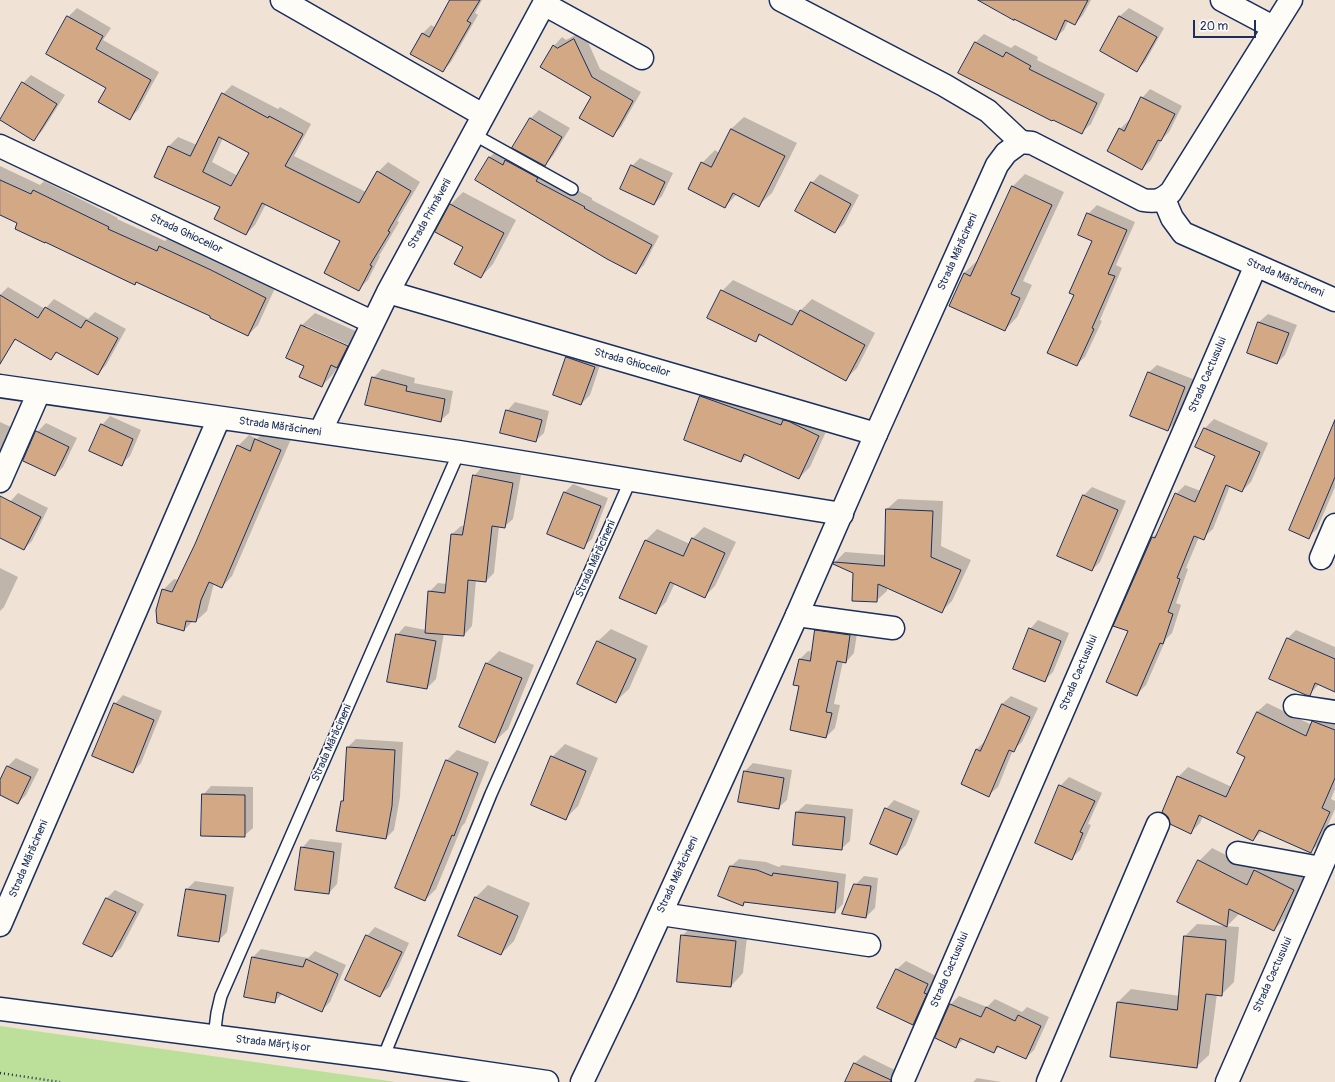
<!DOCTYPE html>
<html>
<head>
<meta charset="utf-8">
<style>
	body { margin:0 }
	#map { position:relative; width:1335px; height:1082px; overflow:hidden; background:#f0e3d5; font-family:Pangolin,sans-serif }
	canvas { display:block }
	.scale { position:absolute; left:1193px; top:20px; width:63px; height:18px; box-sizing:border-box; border:2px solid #1b2f5e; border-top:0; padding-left:5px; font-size:12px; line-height:14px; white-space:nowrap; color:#1b2f5e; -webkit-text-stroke:3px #fdfcf7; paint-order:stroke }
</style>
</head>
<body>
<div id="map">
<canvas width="1335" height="1082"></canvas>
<div class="scale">20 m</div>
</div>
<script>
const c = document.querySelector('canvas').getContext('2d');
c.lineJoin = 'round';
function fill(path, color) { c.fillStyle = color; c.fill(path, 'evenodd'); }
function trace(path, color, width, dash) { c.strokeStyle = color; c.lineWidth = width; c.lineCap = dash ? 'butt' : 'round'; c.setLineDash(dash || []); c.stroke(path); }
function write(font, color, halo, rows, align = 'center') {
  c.font = font + ' Pangolin,sans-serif'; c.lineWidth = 3.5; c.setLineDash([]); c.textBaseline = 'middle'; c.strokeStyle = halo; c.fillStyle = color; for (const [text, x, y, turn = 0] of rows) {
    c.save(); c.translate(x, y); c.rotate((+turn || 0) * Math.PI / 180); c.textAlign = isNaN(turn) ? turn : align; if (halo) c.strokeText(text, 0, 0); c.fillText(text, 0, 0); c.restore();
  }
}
fill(new Path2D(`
	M0 1026 396 1082H0Z`), '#bcdf99');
fill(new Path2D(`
	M448 0H482L475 13 478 15 451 62 443 71 422 34 431 25 436 28 450 1Z
	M980 0H1091L1083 15 1075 24 1068 21 1064 30 1055 38Z
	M77 8 111 28 103 40 159 72 138 110 129 119 107 87 68 17Z
	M1129 8 1164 28 1145 62 1137 70 1101 50 1120 16Z
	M583 31 600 69 641 92 621 127 612 136 592 96 554 46 562 37 566 40Z
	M984 34 1011 48 1015 45 1038 57 1037 60 1105 94 1091 124 1082 132 976 42Z
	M31 75 65 95 42 131 34 139 23 83Z
	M232 85 278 109 280 107 311 124 294 156 366 192 378 172 388 162 420 182 397 221 399 222 379 256H380L368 280 359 289 341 241 266 204 255 225 246 234 221 207 155 177 169 146 178 137 197 145 223 94ZM223 138 251 152 238 176 212 162Z
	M1150 89 1182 106 1169 132 1162 139 1151 160 1142 169 1120 129 1129 120 1130 121 1142 98Z
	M539 110 570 128 553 156 545 165 530 119Z
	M744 117 797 143 772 193 759 205 737 194 725 207 702 163 715 150 719 153 731 129Z
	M498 149 592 198V200L659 236 644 265 636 273 477 180 490 157Z
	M640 158 673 173 662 196 654 204 632 166Z
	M0 166 40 185 44 181 118 218 117 219 165 241 169 237 275 288 258 325 248 335 212 316 0 214Z
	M820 174 859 195 844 224 835 232 812 183Z
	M1025 174 1064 192 1023 281 1032 285 1017 317 1005 330 964 273 977 261H978L1013 186Z
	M463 192 516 220 493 264 481 277 464 246 450 205Z
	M1097 205 1135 222 1116 265 1122 268 1100 320 1102 321 1085 357 1076 365 1075 295 1093 241 1088 214Z
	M733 280 799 312 812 299 875 333 857 368 845 380 762 334 755 340 722 291Z
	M8 287 45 309 54 299 88 319 95 312 126 329 106 365 98 374 58 352 51 358 17 339 9 346 0 341V295Z
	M315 313 360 333 350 354 337 367 334 373 322 386 305 365 288 358 302 325ZM306 326 353 347 352 348 306 328Z
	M1268 314 1297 325 1285 355 1277 363 1248 352 1259 322Z
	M576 349 602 359 590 395 581 404 567 358Z
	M1157 365 1193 379 1176 422 1168 430 1148 373Z
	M382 369 415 378 414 383 453 391 449 413 440 421 373 378Z
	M712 385 829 425 810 467 799 478 748 454 741 461 701 396Z
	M515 402 549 411 544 433 535 441 507 411Z
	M110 416 141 430 130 456 121 464 102 425Z
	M1214 419 1268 443 1251 482 1242 491 1230 486 1213 529 1203 538 1199 537 1186 568 1188 569 1176 603 1181 605 1172 633 1166 639 1146 685 1137 694 1129 631 1153 537 1160 530 1176 494 1185 485 1201 491 1217 456 1196 447 1205 428Z
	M0 422 13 428 0 457Z
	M46 423 77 438 63 467 55 475 37 432Z
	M1335 425V487L1317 529 1309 537Z
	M266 429 291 439 232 576 222 587 214 583 207 611 196 621H193L184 630 163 590 174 579 179 580 196 544 238 446 249 435 257 439Z
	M482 467 521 475 513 519 504 527 499 526 494 573 486 581 476 580 472 626 464 635 444 633 436 679 427 688 397 635 405 626 426 630 429 592 438 583 447 584 452 534 461 526H464L474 476Z
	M573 484 608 498 592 539 583 547 565 492Z
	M1092 487 1126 501 1100 562 1092 570 1084 495Z
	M18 493 48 508 32 541 24 549 0 537V505L10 502Z
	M898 499 943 501 941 546 971 560 952 601 942 611 887 587V591L876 601 854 573 835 562 845 552 885 555 887 509Z
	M704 527 736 542 715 586 704 597 675 583 666 602 655 613 621 597 646 540 657 529 690 544 693 538Z
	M0 568 18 577 4 607 0 611Z
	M1038 620 1069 633 1053 672 1044 681 1030 629Z
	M824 622 858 627 854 653 846 662 843 661 834 704 840 705 835 728 826 737 800 685V659L808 651 812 652 816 630Z
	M611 629 648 646 629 689 616 701 578 684 598 641Z
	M1296 630 1335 647V691L1319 684 1309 695 1271 679 1288 638Z
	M499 651 534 665 508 729 495 741 487 663Z
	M123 695 162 711 141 763 133 772 115 704Z
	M1011 696 1038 708 1022 742 1013 750 998 787 989 795 977 749 985 741 1002 704Z
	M1267 703 1312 725 1323 712 1335 717V789L1331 799 1335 801V809L1320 843 1310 852 1262 831 1253 840 1203 816 1200 823 1191 832 1178 777 1188 767 1232 787 1246 757 1257 712Z
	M356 739 403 742 400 797 394 830 386 838 342 801 345 799 348 747Z
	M565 744 598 758 578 806 566 818 552 757Z
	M457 750 489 762 465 823 462 826 436 889 425 900 446 761Z
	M16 758 39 769 26 795 18 803 0 794V782L8 766Z
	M753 763 792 770 787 800 778 808 740 801 745 771Z
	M1069 777 1102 793 1088 824 1091 825 1080 850 1071 859 1060 786Z
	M211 786 253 787V828L244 836 203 795Z
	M894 800 920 811 906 845 897 854 886 809Z
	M806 804 853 809 850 841 841 849 797 812Z
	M310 839 342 843 337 884 329 893 302 848Z
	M1212 848 1256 870 1268 858 1306 877 1286 917 1274 930 1240 913 1227 926 1199 861Z
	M739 859 766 862 779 867 782 865 846 874 843 904 835 912 746 901 743 905 730 867Z
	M864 876 878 878 875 908 866 917 855 885Z
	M195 881 234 887 227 932 218 941 186 890Z
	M488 885 530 903 514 941 501 954 475 898Z
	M115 890 144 904 121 948 112 956 107 898Z
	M695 923 748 928 743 973 731 986 682 936Z
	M1197 924 1239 927 1234 982 1221 995 1217 994 1209 1055 1196 1067 1118 1002 1131 989 1180 996 1185 936Z
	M375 927 409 943 389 987 380 995 367 936Z
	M261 949 308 958 315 951 346 965 330 1002 322 1010 283 993 274 1002 253 957Z
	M906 961 936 976 931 984 934 986 921 1016 913 1024 879 1008 897 969Z
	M959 996 987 1007 995 999 1022 1012 1027 1007 1049 1017 1034 1050 1026 1058 1000 1046 994 1052 964 1039 956 1046 936 1038 951 1004Z
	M864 1055 895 1070 889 1082H846L855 1063Z
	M977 1078 1001 1082H973Z`), '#0003');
const building = new Path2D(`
	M450 0H480L467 21 471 23 443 72 410 54 422 33 429 37Z
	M978 0H1088L1075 25 1065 20 1056 40 1014 19V20Z
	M67 16 103 36 96 49 151 80 130 120 98 102 106 88 46 54Z
	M1119 16 1157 37 1137 72 1100 51Z
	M574 39 592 77 633 101 613 137 579 118 591 97 540 67 553 45 557 48Z
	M975 42 1003 57 1006 52 1031 66 1029 69 1097 103 1082 134 1053 120 1052 121 958 73Z
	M22 82 57 104 34 141 0 120Z
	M222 93 268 118 269 116 303 134 285 166 359 203 377 171 411 191 388 231 390 232 370 265 372 266 359 291 324 273 340 241 262 203 246 235 214 219 220 207 154 177 168 146 190 156ZM219 137 249 153 231 186 203 172Z
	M1141 97 1175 114 1161 141 1158 140 1142 170 1107 151 1119 128 1124 131Z
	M530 118 562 137 545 166 512 148Z
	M731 129 785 156 759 207 733 193 725 208 688 189 701 162 711 167Z
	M489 157 503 165 505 160 538 178 536 181 585 207 584 208 652 245 636 274 607 259 475 180Z
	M631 165 665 182 654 205 620 189Z
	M0 180 31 194 33 190 109 227 108 229 157 251 159 246 211 270 266 298 248 336 210 318V316L136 282 135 285 45 242V243L15 229 17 223 0 215Z
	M811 182 851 204 835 233 795 211Z
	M1012 186 1052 205 1011 294 1020 298 1005 331 949 306 964 273 970 276Z
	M450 204 504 233 481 278 454 264 463 247 435 232Z
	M1087 213 1127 230 1108 274 1115 276 1092 328 1094 329 1077 366 1047 353 1074 295 1069 293 1092 241 1078 235Z
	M721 290 792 325 800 310 865 345 846 381 759 334 756 342 707 318Z
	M0 295 38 318 45 307 81 328 86 320 118 338 98 375 56 352 51 360 15 339 0 364Z
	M1258 322 1289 333 1277 364 1247 353Z
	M301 325 348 346 337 368 331 365 322 387 299 377 304 366 286 358Z
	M566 357 595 367 581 405 553 395Z
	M1148 372 1185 387 1168 431 1130 416Z
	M372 377 407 386 406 391 445 399 441 422 365 405Z
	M700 396 781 425 783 420 788 421 819 436 799 479 744 454 741 462 684 440Z
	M506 410 542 420 536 442 500 433Z
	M1335 420V477L1309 539 1289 530Z
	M101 424 133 439 122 466 89 451Z
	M1204 428 1260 452 1242 492 1226 485 1204 540 1194 536 1177 578 1180 579 1168 612 1173 614 1163 644 1160 643 1137 696 1106 682 1128 631 1113 626 1152 537 1155 538 1175 493 1195 502 1215 456 1195 447Z
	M36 431 69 447 55 476 23 461Z
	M255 439 281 450 222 588 209 582 201 600 196 622 186 621 184 631 157 623 156 610 162 589 172 592 195 544 237 445 250 451Z
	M473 475 513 483 505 528 492 526 486 582 468 580 464 636 425 633 428 591 445 593 451 534 462 535Z
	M564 492 601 506 584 549 547 534Z
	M1083 495 1118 510 1092 571 1057 556Z
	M0 496 41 517 24 550 0 538Z
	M886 509 933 511 931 557 961 570 942 613 878 584 877 602 852 601 853 573 833 564V563L834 562 884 566Z
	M692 538 725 553 705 598 670 582 656 614 619 598 645 540 683 556Z
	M1029 628 1061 641 1045 682 1013 669Z
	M815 630 850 635 846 663 837 661 826 712 832 713 826 738 790 730 799 686 793 685 799 659 810 661Z
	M396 634 436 641 427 689 387 682Z
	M1287 638 1335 659V692L1315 683 1310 696 1306 695 1269 679Z
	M597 641 636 659 616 703 577 684Z
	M486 663 522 678 495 743 459 727Z
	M114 703 154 720 133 773 92 756Z
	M1002 704 1030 717 1014 752 1009 750 989 797 961 784 976 749 980 751Z
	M1257 712 1306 736 1312 721 1335 730V778L1322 808 1330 812 1311 853 1259 830 1253 841 1199 815 1191 834 1170 824 1168 817 1162 812 1177 776 1226 797 1245 757 1237 753Z
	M347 747 395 750 392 806 386 839 336 831 341 801H343Z
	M551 756 586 771 566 820 531 805Z
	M446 760 478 773 454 836 452 835 425 901 395 888Z
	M7 766 31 777 18 804 0 795V780Z
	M744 771 784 778 779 809 738 802Z
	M1059 785 1095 801 1080 832 1083 833 1072 860 1035 843Z
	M202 794 245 795V837L201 836Z
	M885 808 912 819 897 855 870 844Z
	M796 812 845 817 842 850 793 845Z
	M301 847 334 852 329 894 295 890Z
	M1198 860 1247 885 1254 870 1294 890 1274 931 1229 909 1227 927 1177 902Z
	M730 866 757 870 772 876 773 873 838 882 835 913 744 902 743 906 718 896Z
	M854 884 871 886 866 918 842 914Z
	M186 889 226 895 219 942 178 936Z
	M475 897 518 916 501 955 458 936Z
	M106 898 136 912 112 957 83 944Z
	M366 935 402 952 380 997 345 980Z
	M681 935 736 941 731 987 677 982Z
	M1184 936 1226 940 1222 996 1206 994 1197 1068 1110 1057 1117 1002 1177 1010Z
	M252 957 303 967 306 959 338 974 322 1012 277 992 275 1003 244 997Z
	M896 969 928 984 924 993 927 994 913 1025 877 1008Z
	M950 1004 981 1017 986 1007 1015 1021 1018 1015 1041 1026 1026 1059 997 1046 994 1053 960 1038 956 1048 935 1038Z
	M854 1063 891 1080V1082H845Z`);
fill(building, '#d3a985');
trace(building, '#1b2f5e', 1);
const lane = new Path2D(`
	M473 134 572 189
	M214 1037 217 1013 221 996 459 452
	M383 1058 491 794 631 479`);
const street = new Path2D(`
	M282 0 483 115
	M781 0 944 85 988 111 1021 142
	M1222 0 1273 27
	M544 4 642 58
	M0 146 372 322
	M1164 199 1172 218 1183 233 1335 300
	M388 292 876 434
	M0 386 459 452 842 514
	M320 432 388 292 546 0
	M0 481 39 392
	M1321 558 1335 525
	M797 615 893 628
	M1295 706 1335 712
	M1238 853 1321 868
	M661 914 869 945
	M0 925 219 418
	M0 1009 383 1058 547 1082
	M903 1080 1256 265
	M1048 1082 1158 824
	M1227 1082 1335 836`);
const secondary = new Path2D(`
	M582 1082 625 992 797 615 876 434 997 165 1006 153 1021 142 1032 143 1143 200C1156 202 1161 201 1171 192L1291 0`);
trace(lane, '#1b2f5e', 14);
trace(street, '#1b2f5e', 25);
trace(secondary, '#1b2f5e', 25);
trace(new Path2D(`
	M0 1073 60 1082`), '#1b2f5e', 2.5, [1, 3]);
trace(lane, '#fdfcf7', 11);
trace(street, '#fdfcf7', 22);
trace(secondary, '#fdfcf7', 22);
write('11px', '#1b2f5e', '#fdfcf7', [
	["Strada Primăverii",430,214,-61],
	["Strada Ghioceilor",186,234,25],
	["Strada Mărăcineni",958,252,-66],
	["Strada Mărăcineni",1285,278,23],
	["Strada Ghioceilor",632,363,16],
	["Strada Cactusului",1208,375,-67],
	["Strada Mărăcineni",280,427,8],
	["Strada Mărăcineni",596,559,-66],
	["Strada Cactusului",1079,673,-67],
	["Strada Mărăcineni",332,743,-66],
	["Strada Mărăcineni",29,859,-67],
	["Strada Mărăcineni",678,875,-65],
	["Strada Cactusului",950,970,-67],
	["Strada Cactusului",1273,975,-66],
	["Strada Mărțișor",273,1044,7]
]);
</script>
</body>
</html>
